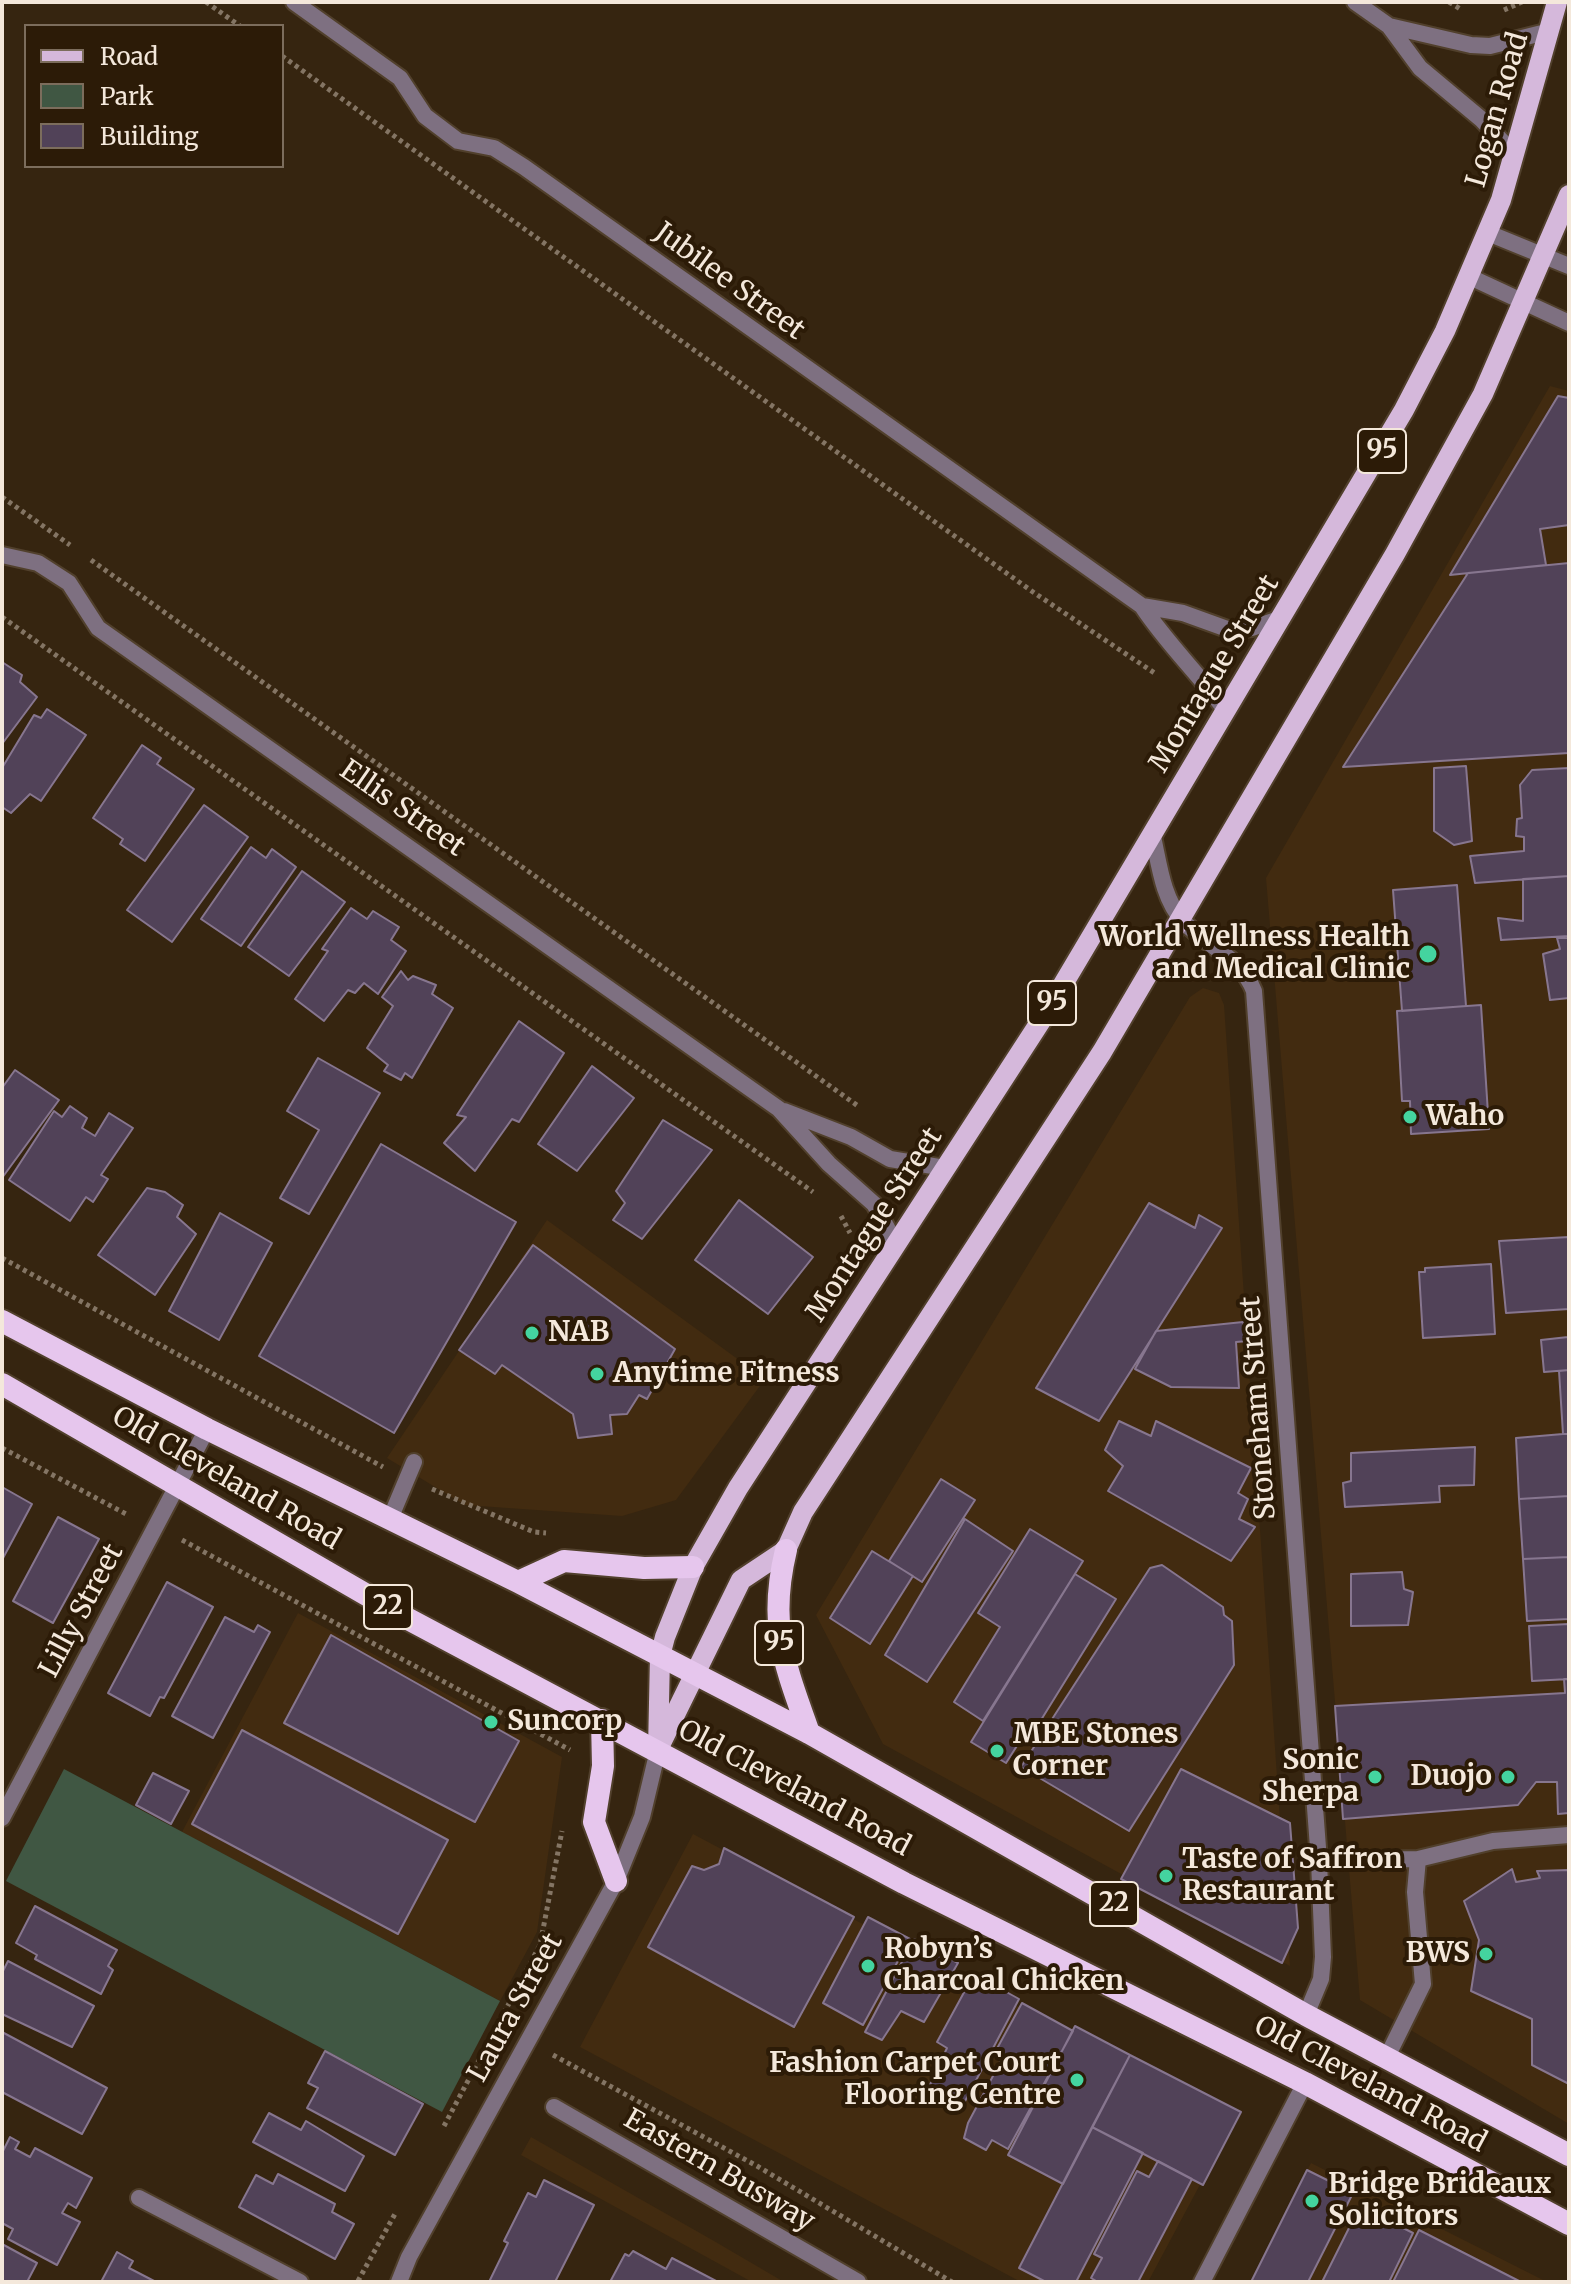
<!DOCTYPE html>
<html>
<head>
<meta charset="utf-8">
<style>
	body { margin:0 }
	#map { position:relative; width:1571px; height:2284px; overflow:hidden; background:#362510; font-family:Merriweather,serif }
	canvas { display:block }
	.frame { position:absolute; inset:0; border:4px solid #f4e8db; pointer-events:none }
	.legend { position:absolute; left:24px; top:24px; width:260px; height:144px; box-sizing:border-box; background:#2c1b07; border:2px solid #7c6d5c; margin:0; padding:10px 14px; list-style:none; font-size:24px; color:#f4e8db }
	.legend li { display:flex; align-items:center; gap:16px; height:40px }
	.legend b { width:40px; border:2px solid #7c6d5c }
</style>
</head>
<body>
<div id="map">
<canvas width="1571" height="2284"></canvas>
<div class="frame"></div>
<ul class="legend">
<li><b style="height:10px;background:#d5b8db"></b>Road</li>
<li><b style="height:22px;background:#405743"></b>Park</li>
<li><b style="height:22px;background:#514258"></b>Building</li>
</ul>
</div>
<script>
const c = document.querySelector('canvas').getContext('2d');
c.lineJoin = 'round';
function fill(path, color) { c.fillStyle = color; c.fill(path, 'evenodd'); }
function trace(path, color, width, dash) { c.strokeStyle = color; c.lineWidth = width; c.lineCap = dash ? 'butt' : 'round'; c.setLineDash(dash || []); c.stroke(path); }
function write(font, color, halo, rows, align = 'center') {
  c.font = font + ' Merriweather,serif'; c.lineWidth = 8; c.setLineDash([]); c.textBaseline = 'middle'; c.strokeStyle = halo; c.fillStyle = color; for (const [text, x, y, turn = 0] of rows) {
    c.save(); c.translate(x, y); c.rotate((+turn || 0) * Math.PI / 180); c.textAlign = isNaN(turn) ? turn : align; if (halo) c.strokeText(text, 0, 0); c.fillText(text, 0, 0); c.restore();
  }
}
fill(new Path2D(`
	M1550 386 1569 391V2124L1360 2000 1266 878Z
	M1203 988 1219 993 1224 1005 1290 1966 883 1744 816 1615 1190 997Z
	M547 1220 765 1379 676 1500 622 1516 465 1505 387 1458Z
	M298 1613 562 1757 537 1932 500 2001 182 1832Z
	M693 1834 1234 2121 1148 2282H1021L580 2047Z
	M531 2137 714 2241 784 2282H752L521 2155Z
	M1311 2163 1547 2282H1251Z`), '#422b10');
fill(new Path2D(`
	M64 1769 500 2001 442 2112 6 1881Z`), '#405743');
const building = new Path2D(`
	M1558 396 1569 398V525L1540 529 1546 565 1450 575Z
	M1569 563V753L1343 767 1468 573Z
	M2 662 22 675 20 682 37 697 2 744Z
	M47 709 86 735 41 801 30 794 11 813 2 807V768L34 715 41 718Z
	M142 745 161 758 157 764 194 789 145 861 120 844 123 839 93 818Z
	M1466 766 1472 841 1454 845 1434 831V768Z
	M1569 768V876L1475 883 1470 856 1524 851V837L1516 836 1517 819 1522 818 1520 785 1532 770Z
	M204 805 248 837 172 942 127 910Z
	M251 847 266 858 272 849 296 867 241 946 201 919Z
	M302 871 345 902 289 976 248 947Z
	M1569 876V936L1501 940 1498 918 1523 921V879Z
	M1457 885 1466 1006 1402 1011 1393 890Z
	M351 908 367 919 373 911 399 927 391 940 406 951 378 994 364 983 355 993 348 990 324 1021 295 999 328 951 322 949Z
	M1557 938H1569V998L1550 1000 1543 954 1560 949Z
	M401 971 408 980 413 976 436 985 432 994 453 1008 412 1078 405 1073 401 1080 384 1071 388 1065 367 1048 393 1006 382 997Z
	M1481 1005 1489 1129 1411 1134 1410 1101H1402L1397 1011Z
	M519 1021 564 1053 519 1122 512 1119 475 1171 444 1143 466 1117 457 1115Z
	M318 1058 380 1093 309 1214 280 1198 319 1130 287 1111Z
	M592 1066 634 1098 577 1171 538 1144Z
	M15 1070 59 1100 2 1178V1088Z
	M70 1106 87 1118 82 1128 95 1136 109 1113 133 1128 101 1175 108 1179 93 1202 86 1197 70 1221 9 1180 54 1111 62 1117Z
	M663 1120 712 1150 642 1239 613 1220 625 1203 616 1191Z
	M381 1144 516 1222 394 1433 259 1356Z
	M147 1188 165 1192 183 1205 177 1217 196 1234 155 1295 98 1255Z
	M739 1200 813 1257 768 1314 695 1260Z
	M1149 1203 1195 1228 1199 1215 1222 1228 1099 1421 1036 1388Z
	M220 1213 272 1243 219 1340 169 1311Z
	M1569 1237V1309L1506 1313 1499 1241Z
	M533 1245 675 1349 647 1399 639 1395 627 1414 610 1415 612 1434 578 1438 573 1414 502 1365 495 1374 459 1350Z
	M1491 1264 1495 1334 1423 1338 1419 1272H1425V1268Z
	M1243 1322 1248 1341 1236 1342 1239 1388 1171 1387 1135 1369 1156 1331Z
	M1569 1322V1370L1544 1372 1541 1340 1568 1337Z
	M1569 1370V1434H1563L1559 1371Z
	M1119 1421 1151 1436 1156 1421 1251 1468 1238 1493 1248 1499 1239 1519 1255 1527 1231 1561 1108 1491 1123 1466 1105 1450Z
	M1563 1434H1569V1496L1519 1499 1516 1438Z
	M1475 1447 1474 1485 1439 1486 1440 1502 1345 1507 1343 1483 1351 1481V1453Z
	M941 1479 975 1500 922 1582 889 1561Z
	M2 1487 32 1504 2 1560Z
	M1569 1496V1557L1523 1559 1519 1499Z
	M58 1517 99 1539 53 1623 13 1601Z
	M965 1519 1013 1551 927 1682 885 1655Z
	M1030 1529 1083 1561 983 1721 954 1702 1000 1627 978 1613Z
	M872 1551 913 1576 870 1644 830 1618Z
	M1569 1557V1619L1527 1621 1523 1559Z
	M1162 1565 1223 1607 1224 1615 1232 1621 1234 1665 1129 1831 1021 1767 1150 1568Z
	M1402 1572 1404 1589 1413 1592 1408 1625 1351 1626V1574Z
	M1075 1574 1116 1599 1028 1741 1022 1738 1006 1763 971 1742Z
	M167 1582 213 1607 164 1698 160 1697 150 1716 108 1693Z
	M225 1617 254 1632 258 1625 270 1632 213 1738 172 1716Z
	M1569 1624V1679L1532 1681 1529 1626Z
	M331 1635 519 1741 475 1822 284 1723Z
	M1564 1679H1569V1813L1558 1814 1557 1782H1536L1518 1805 1343 1819 1335 1706 1565 1693Z
	M242 1730 448 1840 398 1934 192 1824Z
	M1181 1769 1290 1823 1298 1928 1282 1963 1121 1879Z
	M153 1773 189 1791 171 1824 136 1805Z
	M724 1848 854 1917 794 2027 648 1947 692 1866 704 1870 719 1864Z
	M1512 1869 1516 1882 1540 1878 1537 1871 1569 1870V2084L1532 2065V2019L1471 1991 1479 1940 1464 1901Z
	M35 1906 117 1950 108 1966 113 1970 101 1994 35 1959 37 1955 16 1943Z
	M868 1917 910 1939 863 2025 823 2003Z
	M914 1939 958 1963 924 2022 901 2011 882 2040 865 2032Z
	M8 1961 94 2006 72 2047 2 2014V1973Z
	M974 1974 1019 1999 963 2105 929 2087 947 2048 937 2042Z
	M1022 2003 1073 2031 1008 2149 992 2140 986 2150 964 2138 968 2123 1002 2059 994 2054Z
	M1075 2026 1130 2055 1063 2184 1008 2155Z
	M2 2032 107 2088 82 2134 2 2092Z
	M325 2051 423 2104 395 2155 307 2108 318 2088 308 2083Z
	M1130 2055 1241 2112 1203 2185 1092 2127Z
	M269 2113 301 2130 306 2121 364 2156 345 2191 253 2142Z
	M1092 2127 1143 2153 1076 2282H1046L1019 2268Z
	M10 2137 19 2142 15 2149 30 2157 35 2148 92 2178 76 2208 68 2203 62 2213 80 2222 57 2265 8 2239 13 2229 2 2223V2153Z
	M1158 2161 1192 2179 1138 2282H1098L1091 2278 1102 2258 1094 2254 1137 2171 1149 2177Z
	M1307 2170 1353 2193 1308 2282H1251Z
	M278 2174 335 2204 332 2212 354 2224 335 2259 239 2207 256 2175 273 2184Z
	M544 2180 594 2205 555 2282H489L508 2243 504 2241 528 2193 536 2197Z
	M1360 2206 1413 2233 1389 2282H1322Z
	M1419 2230 1521 2282H1393Z
	M2 2244 37 2263 27 2282H2Z
	M633 2251 666 2269 672 2258 718 2282H610L625 2254 629 2256Z
	M117 2252 133 2261 129 2268 156 2282H101Z`);
fill(building, '#514258');
trace(building, '#87768f', 2);
const service = new Path2D(`
	M390 1519 414 1462
	M1319 1861 1418 1859 1493 1841 1569 1835
	M1386 2059 1423 1984 1415 1892 1418 1859
	M554 2107 858 2282
	M1202 2282 1305 2083`);
const minor = new Path2D(`
	M294 2 400 78 425 116 458 141 494 148 524 167 1142 606C1167 644 1199 674 1226 711
	M1355 2 1389 26 1420 68 1481 119 1515 155
	M1389 26 1471 45 1490 46 1550 31
	M1488 233 1569 266
	M1470 277 1569 323
	M2 555 38 563 69 583 98 628 779 1109 829 1164 874 1204 896 1244
	M1142 606 1183 613 1230 630 1252 628 1282 618
	M1152 832C1159 862 1162 898 1183 921 1207 947 1241 957 1254 991L1319 1861 1323 1957 1321 1979 1306 2015
	M784 1111 851 1137 890 1159 945 1168
	M2 1818 207 1429
	M139 2198 300 2282
	M399 2282 409 2257 616 1881 642 1817 658 1750`);
const primary = new Path2D(`
	M661 1743 741 1580 786 1550 803 1512 1102 1052 1395 554 1483 394 1569 195
	M658 1750 660 1656 665 1637 693 1567 738 1488 1046 1013 1404 410 1445 331 1501 200 1557 2`);
const trunk = new Path2D(`
	M2 1321 207 1429 518 1582 809 1733 1306 2015 1569 2155
	M2 1384 410 1620 904 1883 1305 2083 1569 2224
	M786 1550C768 1625 784 1662 809 1733
	M518 1582 564 1561 644 1568 693 1567
	M602 1720 603 1766 594 1822 616 1881`);
trace(service, '#51402c', 20);
trace(minor, '#51402c', 20);
trace(primary, '#51402c', 24);
trace(trunk, '#51402c', 26);
trace(new Path2D(`
	M206 2 240 26
	M1449 2 1462 10
	M1504 10 1522 2
	M282 56 1033 592 1156 674
	M2 497 70 545
	M91 560 858 1106
	M2 617 813 1192
	M841 1216 850 1233
	M2 1258 383 1467
	M2 1448 128 1515
	M432 1489 534 1532 546 1533
	M182 1540 570 1750
	M553 2055 757 2166 952 2282
	M444 2126 540 1945 562 1831
	M358 2281 396 2212`), '#847564', 5, [4, 4]);
trace(service, '#7e7081', 16);
trace(minor, '#7e7081', 16);
trace(primary, '#d5b8db', 20);
trace(trunk, '#e6c6ed', 22);
for (const [x, y, r, color] of [
	[1428,954,10,"#44d49f"],
	[1410,1117,8,"#44d49f"],
	[532,1333,8,"#44d49f"],
	[597,1374,8,"#44d49f"],
	[491,1722,8,"#44d49f"],
	[997,1751,8,"#44d49f"],
	[1375,1777,8,"#44d49f"],
	[1508,1777,8,"#44d49f"],
	[1166,1876,8,"#44d49f"],
	[1486,1954,8,"#44d49f"],
	[868,1966,8,"#44d49f"],
	[1077,2080,8,"#44d49f"],
	[1312,2201,8,"#44d49f"]
]) { const dot = new Path2D(); dot.arc(x, y, r, 0, 2 * Math.PI); c.fillStyle = color; c.fill(dot); trace(dot, '#2c1b07', 3); }
for (const [x, y, w] of [
	[1382,451,48],
	[1052,1003,48],
	[388,1607,48],
	[779,1643,48],
	[1114,1904,48]
]) { const box = new Path2D(); box.roundRect(x - w / 2, y - 22, w, 44, 6); c.fillStyle = '#2c1b07'; c.fill(box); trace(box, '#f4e8db', 2); }
write('bold 26px', '#f4e8db', null, [
	["95",1382,451],
	["95",1052,1003],
	["22",388,1607],
	["95",779,1643],
	["22",1114,1904]
]);
write('28px', '#f4e8db', '#2c1b07', [
	["Logan Road",1498,110,-74],
	["Jubilee Street",729,282,36],
	["Montague Street",1215,674,-59],
	["Ellis Street",402,809,35],
	["Montague Street",875,1225,-57],
	["Stoneham Street",1259,1408,-94],
	["Old Cleveland Road",226,1479,30],
	["Lilly Street",82,1611,-62],
	["Old Cleveland Road",794,1789,28],
	["Laura Street",516,2008,-61],
	["Old Cleveland Road",1370,2085,28],
	["Eastern Busway",719,2171,30]
]);
write('bold 28px', '#f4e8db', '#2c1b07', [
	["World Wellness Health",1410,938,"right"],
	["and Medical Clinic",1410,970,"right"],
	["Waho",1426,1117],
	["NAB",548,1333],
	["Anytime Fitness",613,1374],
	["Suncorp",507,1722],
	["MBE Stones",1013,1735],
	["Corner",1013,1767],
	["Sonic",1359,1761,"right"],
	["Sherpa",1359,1793,"right"],
	["Duojo",1492,1777,"right"],
	["Taste of Saffron",1182,1860],
	["Restaurant",1182,1892],
	["Robyn’s",884,1950],
	["Charcoal Chicken",884,1982],
	["BWS",1470,1954,"right"],
	["Fashion Carpet Court",1061,2064,"right"],
	["Flooring Centre",1061,2096,"right"],
	["Bridge Brideaux",1328,2185],
	["Solicitors",1328,2217]
], 'left');
</script>
</body>
</html>
